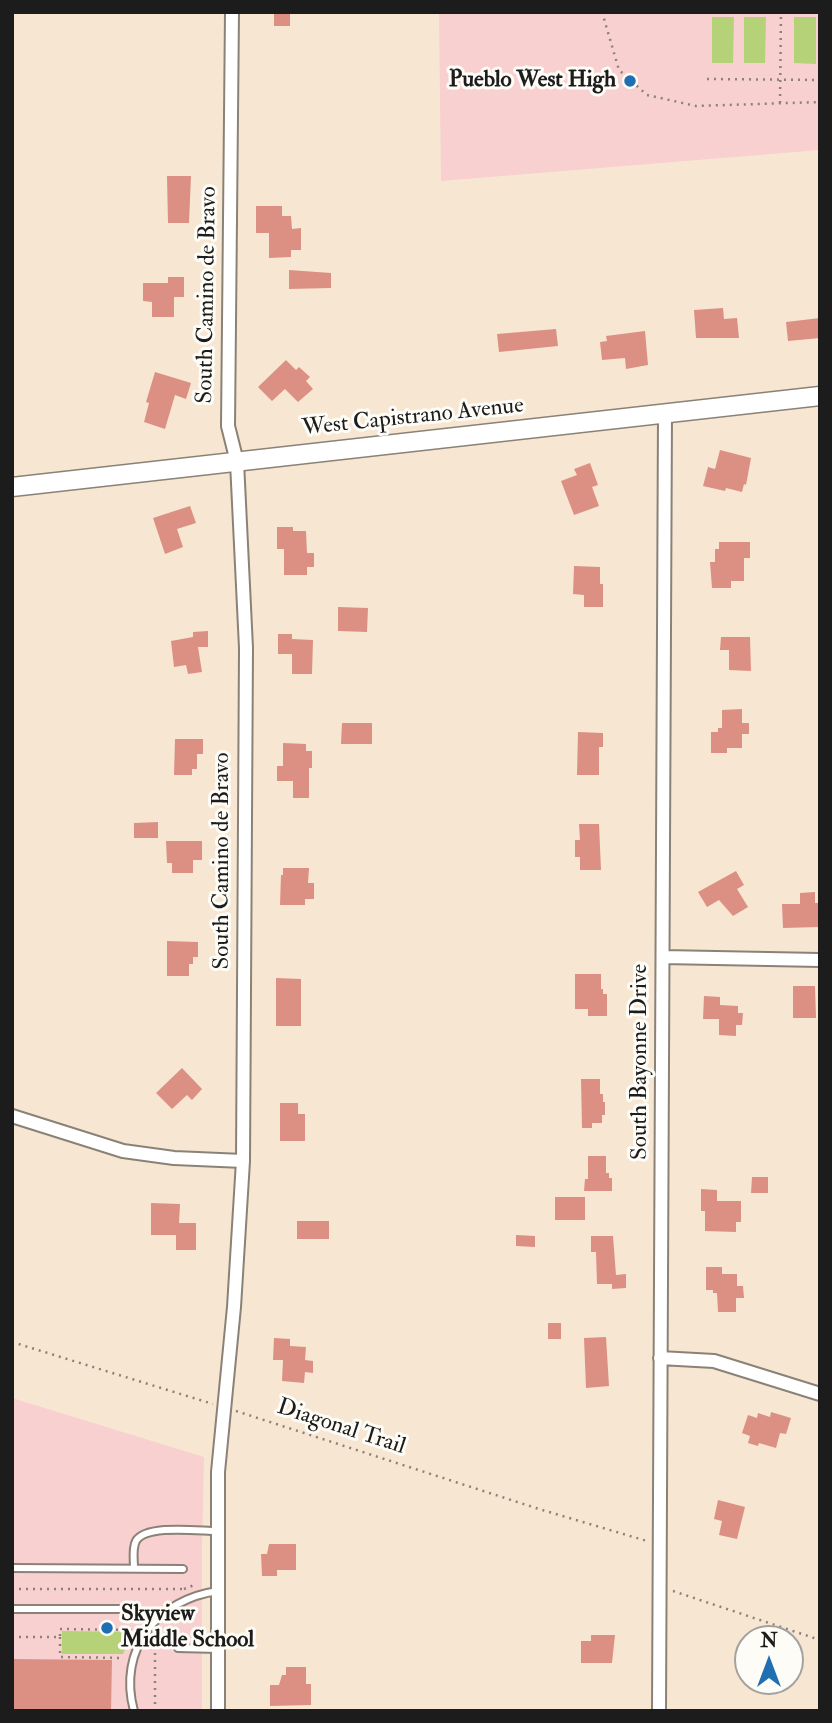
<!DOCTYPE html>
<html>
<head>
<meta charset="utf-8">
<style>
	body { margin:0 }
	#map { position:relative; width:832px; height:1723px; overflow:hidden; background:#f7e7d2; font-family:"IM FELL Double Pica",serif }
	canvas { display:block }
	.frame { position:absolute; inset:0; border:14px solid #1c1c1c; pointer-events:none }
	.north { position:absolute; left:734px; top:1625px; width:70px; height:70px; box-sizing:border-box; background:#fdfcf7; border:2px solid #a3a29f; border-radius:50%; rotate:0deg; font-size:19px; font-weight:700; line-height:28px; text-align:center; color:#1c1c1c }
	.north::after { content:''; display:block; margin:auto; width:24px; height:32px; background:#1f6fb2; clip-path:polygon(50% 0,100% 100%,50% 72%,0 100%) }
</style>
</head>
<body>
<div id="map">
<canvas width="832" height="1723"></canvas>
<div class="frame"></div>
<div class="north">N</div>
</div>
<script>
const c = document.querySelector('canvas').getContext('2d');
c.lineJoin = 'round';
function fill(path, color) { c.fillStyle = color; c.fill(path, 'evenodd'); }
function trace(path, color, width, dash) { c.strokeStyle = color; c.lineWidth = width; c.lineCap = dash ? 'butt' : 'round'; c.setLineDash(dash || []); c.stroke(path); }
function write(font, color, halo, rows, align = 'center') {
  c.font = font + ' "IM FELL Double Pica",serif'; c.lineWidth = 6; c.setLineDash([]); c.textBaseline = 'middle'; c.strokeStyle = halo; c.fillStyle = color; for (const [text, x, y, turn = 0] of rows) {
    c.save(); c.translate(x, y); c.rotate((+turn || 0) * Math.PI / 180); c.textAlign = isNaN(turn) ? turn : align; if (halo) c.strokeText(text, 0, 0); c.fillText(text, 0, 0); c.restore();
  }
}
fill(new Path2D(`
	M439 12H820V150L441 181Z
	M12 1398 204 1457 202 1546V1711H12Z`), '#f7d0cf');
fill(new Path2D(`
	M712 17H734L733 63H712Z
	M744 17H766L765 63H744Z
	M794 17H816V64L794 63Z
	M62 1631 132 1632 123 1654H62Z`), '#b6d278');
fill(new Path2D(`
	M274 12H290V26H274Z
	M167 176H191L189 223H168Z
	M256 206H282V216H291L292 229 301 228V250H291V257L269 258V233H256Z
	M289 270 331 273V288L289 289Z
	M168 277H184V297H174V317H152V302L143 301V283H168Z
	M723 308 724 319 737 318 739 338H696L694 310Z
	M820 318V338L788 341 786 322Z
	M556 329 558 346 499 352 497 334Z
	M645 331 648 365 626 369 625 358 602 360 600 342 607 341 606 336Z
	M286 360 296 370 299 367 310 377 306 381 313 389 298 402 285 389 272 401 258 387Z
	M155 372 191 383 186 399 175 395 165 429 144 422 149 403 146 402Z
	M720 450 751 458 746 485 744 484 742 492 726 488 725 491 703 486 708 467 715 469Z
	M590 463 598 485 592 487 599 506 574 515 561 481 577 475 574 469Z
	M190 506 196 523 177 529 183 547 165 554 153 518Z
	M277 527H293V531H306L307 553H314V567H307V575H284V549H277Z
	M719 542H750V558H744V581H731V588H712L710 562H715V549H719Z
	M574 566 600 567V584H603V607H584V595L573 594Z
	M338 607 368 608 367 632 338 631Z
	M208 631V647H198L202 672 188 674 186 665 174 667 171 641 193 637V632Z
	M278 634H292V639L313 640 312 674H292V654H278Z
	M721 637H750L751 671 729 670V650H720Z
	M742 709V723H749V734H742V748H727V753H711V732H718V728H722V710Z
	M342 723H372V744H341Z
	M578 732 603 733V747H599V775H577Z
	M175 739H203V754H197V769H192V775H174Z
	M283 743 306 744V751H312V768H309V798H293V781H277V766H283Z
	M158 822V838H134V823Z
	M579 824H599L601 870H580V857H575V840H580Z
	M166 841H202V860H193V873H172V863H167Z
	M283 868H309L308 883H314V899H305V905H280L281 875H283Z
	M736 871 744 885 737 889 748 907 733 916 719 900 707 907 698 892Z
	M815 892V903H820V927L783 928 782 904H800V893Z
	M167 941 198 942V957H193V964H189V976H167Z
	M575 974H601V989H603V994H607V1016H588V1009H575Z
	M276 978 301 979V1026H276Z
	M793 986H815L816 1018H793Z
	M704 996 720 997V1005L738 1006V1013H743L742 1025H736V1036L719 1035V1019H703Z
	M182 1068 202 1089 192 1100 187 1095 172 1109 156 1093Z
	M581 1079H600V1094H603V1102H605V1115H602V1123H592V1128H582Z
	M280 1103H298V1114H305V1141H280Z
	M588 1156H606V1173H609V1178H612V1191H584L585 1179H588Z
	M752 1177H768V1193H751Z
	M701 1189 717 1190V1201H741V1222H736V1232L705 1231V1211H701Z
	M555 1197H585V1220H555Z
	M151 1203 180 1204 179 1223H196V1250H176V1235H151Z
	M297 1221H329V1239H297Z
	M516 1235 535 1236V1247L516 1246Z
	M591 1236H613L616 1275 626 1274V1288L612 1289V1284H597L596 1252H591Z
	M706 1267H722V1274H737V1286H743L744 1298H736V1312H718L717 1293H713V1290H706Z
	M548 1323H561V1339H548Z
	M606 1337 609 1386 586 1388 584 1338Z
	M274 1338 290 1339V1346L306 1347 305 1360 313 1361V1373L305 1372 304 1383 282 1381 283 1360H273Z
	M771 1412 791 1418 786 1434 780 1433 776 1448 759 1443 758 1446 748 1443 750 1436 742 1433 748 1415 757 1418 758 1413 770 1417Z
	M718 1500 745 1507 737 1539 719 1535 722 1521 714 1519Z
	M269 1544H296V1570H277V1576H262L261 1554H267Z
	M591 1635H615L612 1663H581V1641H591Z
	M12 1659 112 1660 111 1710 12 1711Z
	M286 1667H306V1684H311V1705L270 1706V1685H279L282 1675H286Z`), '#dc8f83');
const lane = new Path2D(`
	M12 1568 183 1569
	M134 1568C134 1560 132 1548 136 1541 146 1524 199 1531 217 1531
	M12 1609H133
	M178 1648 218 1649
	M134 1711C117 1649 158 1599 218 1591`);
const street = new Path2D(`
	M663 957 820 960
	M12 1116 123 1151 174 1158 243 1161
	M660 1358 714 1361 820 1394
	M218 1711V1472L234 1307 243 1161 246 648 237 462 228 426 232 12
	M659 1711 665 414`);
const secondary = new Path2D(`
	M12 487 820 396`);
trace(lane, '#8a8277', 10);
trace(street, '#8a8277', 16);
trace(secondary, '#8a8277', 21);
trace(new Path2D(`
	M602 12 619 70 647 95 696 106 820 102
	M707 79 820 80
	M780 103 781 12
	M12 1342 213 1404
	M236 1411 539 1509 647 1541
	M12 1589H184
	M184 1589 197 1584
	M673 1591 820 1640
	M12 1637H60V1629L137 1630
	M60 1637V1657L124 1658
	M155 1711V1640`), '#8a8277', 2.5, [2, 5]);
trace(lane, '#fff', 6);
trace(street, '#fff', 12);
trace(secondary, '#fff', 18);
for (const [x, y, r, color] of [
	[630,81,7,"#1f6fb2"],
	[107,1628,7,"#1f6fb2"]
]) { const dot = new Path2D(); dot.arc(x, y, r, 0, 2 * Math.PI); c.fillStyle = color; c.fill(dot); trace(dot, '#fdfcf7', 2.5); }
write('bold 23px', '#1c1c1c', '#fdfcf7', [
	["Pueblo West High",616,81],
	["Skyview",121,1615,"left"],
	["Middle School",121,1641,"left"]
], 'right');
write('23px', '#1c1c1c', '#fdfcf7', [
	["South Camino de Bravo",208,295,-89],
	["West Capistrano Avenue",413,418,-6],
	["South Camino de Bravo",223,861,-90],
	["South Bayonne Drive",641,1062,-90],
	["Diagonal Trail",341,1428,18]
]);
</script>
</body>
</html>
